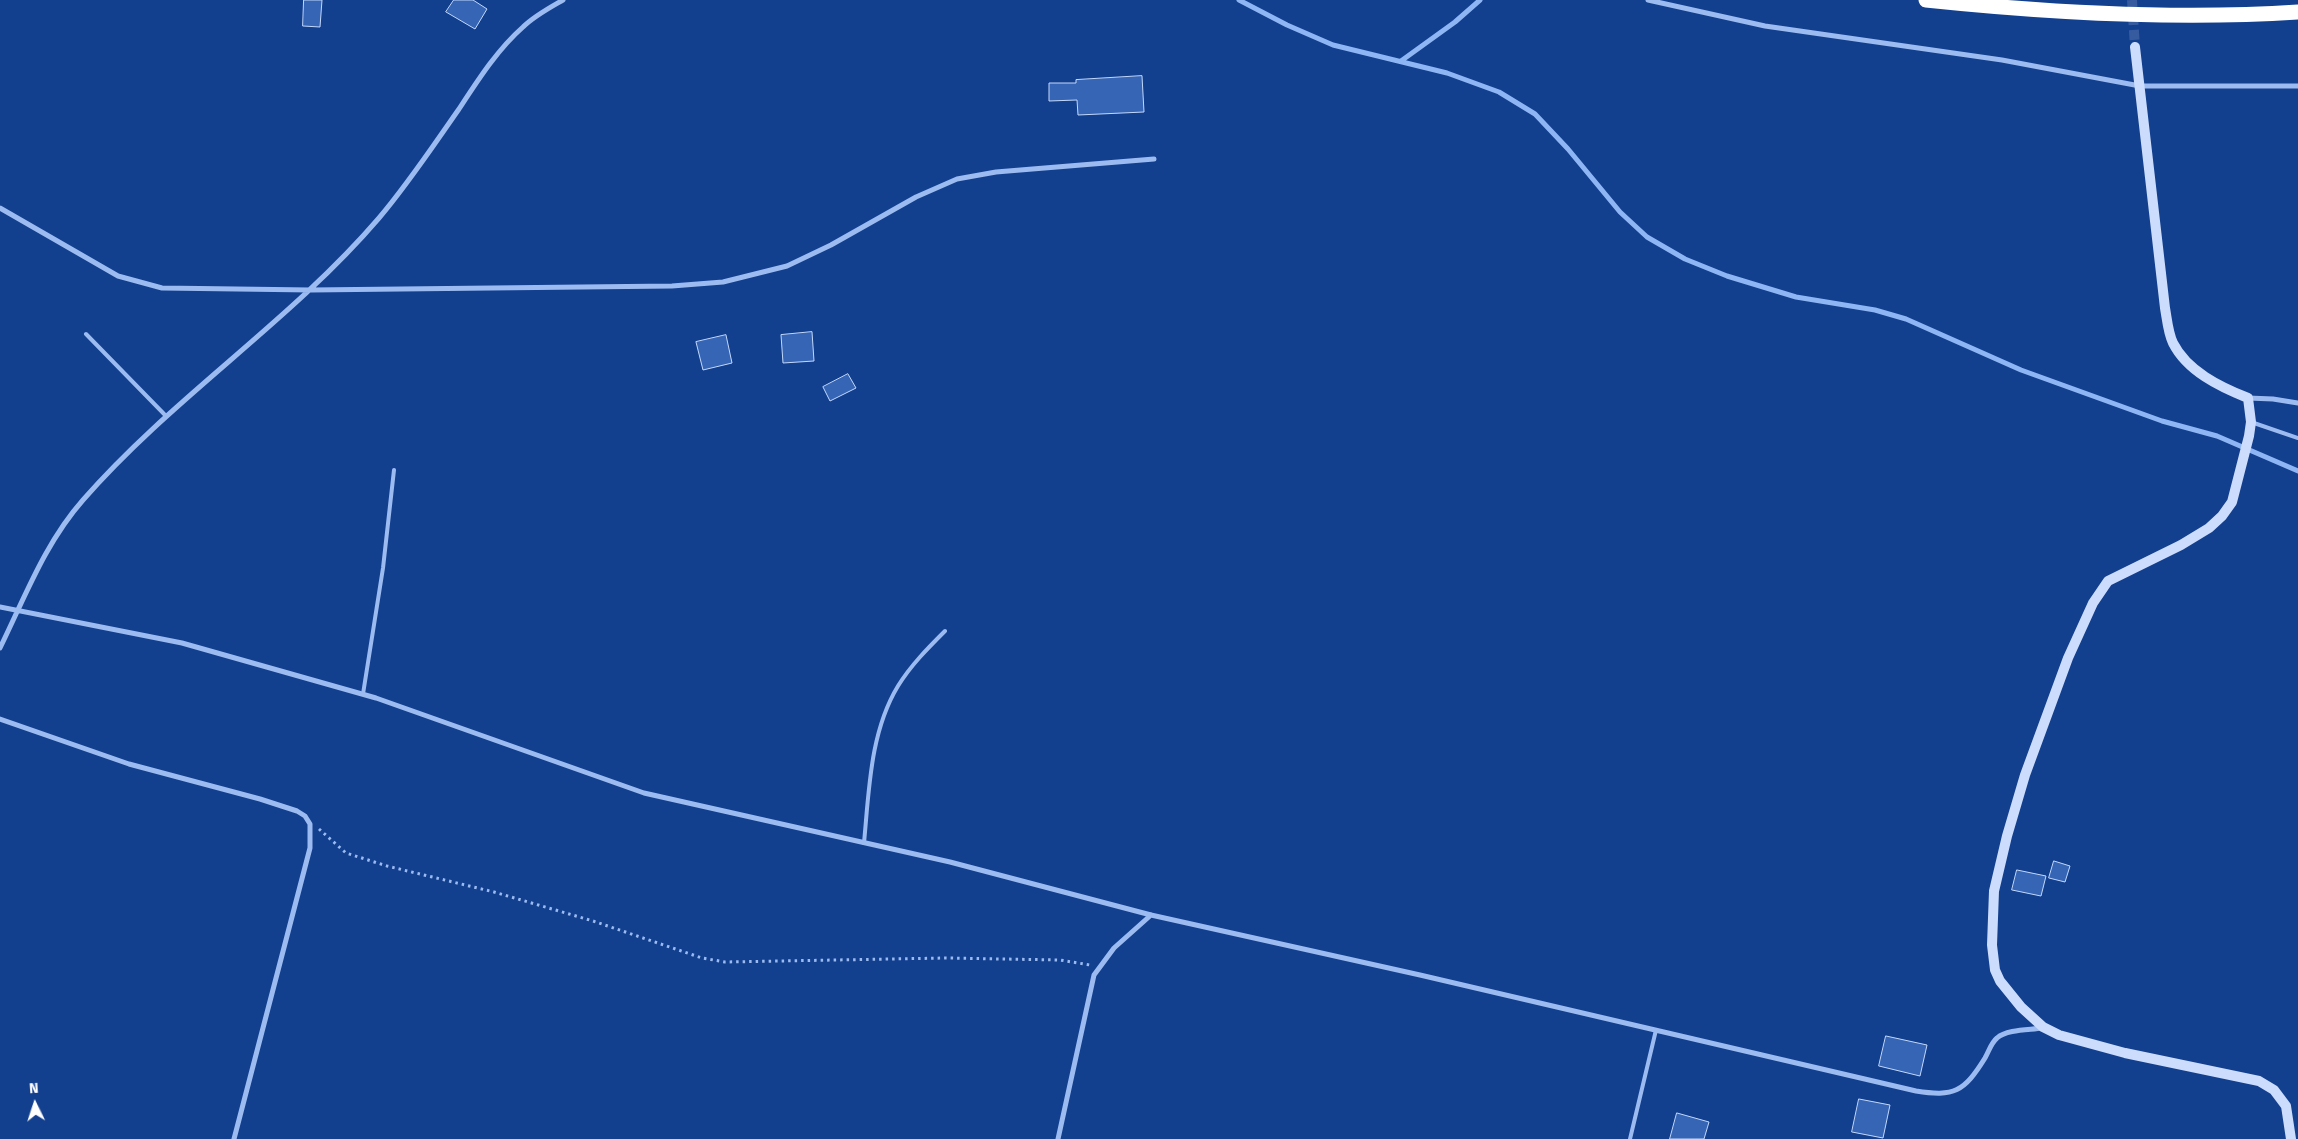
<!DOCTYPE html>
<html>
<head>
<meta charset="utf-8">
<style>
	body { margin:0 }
	#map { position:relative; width:2298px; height:1139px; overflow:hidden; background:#123f8e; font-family:"Fira Sans",sans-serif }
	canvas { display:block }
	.north { position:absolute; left:10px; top:1079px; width:50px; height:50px; -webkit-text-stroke:4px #123f8e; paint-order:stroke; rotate:356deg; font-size:14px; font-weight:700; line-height:20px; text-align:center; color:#fff }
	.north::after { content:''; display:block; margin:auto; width:18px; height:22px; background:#fff; clip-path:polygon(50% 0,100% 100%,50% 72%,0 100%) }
</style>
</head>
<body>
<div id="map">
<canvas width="2298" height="1139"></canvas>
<div class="north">N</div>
</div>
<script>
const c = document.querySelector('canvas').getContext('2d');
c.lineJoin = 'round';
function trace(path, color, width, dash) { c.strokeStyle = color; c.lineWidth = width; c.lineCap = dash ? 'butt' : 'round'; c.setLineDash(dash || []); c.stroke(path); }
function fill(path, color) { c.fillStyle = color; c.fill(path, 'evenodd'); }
trace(new Path2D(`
	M1239 0 1287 25 1333 45 1447 73 1499 92 1535 114 1568 149 1620 212 1647 237 1685 259 1727 276 1796 297 1875 310 1906 319 2021 370 2162 421 2217 436 2298 471
	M1401 61 1455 22 1480 0`), '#8eb6f5', 5);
const building = new Path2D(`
	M304 0H322L320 27 303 26Z
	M454 0H473L487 9 475 29 446 12Z
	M1142 76 1144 112 1078 115 1077 100 1049 101V83H1076V80Z
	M812 332 814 361 783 363 781 335Z
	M726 335 732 363 703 370 696 342Z
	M848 374 856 388 830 401 823 387Z
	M2054 861 2070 866 2065 882 2049 878Z
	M2017 870 2046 876 2041 896 2012 890Z
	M1886 1036 1927 1045 1920 1076 1879 1066Z
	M1859 1099 1890 1105 1883 1138 1852 1132Z
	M1677 1113 1709 1122 1704 1139H1670Z`);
fill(building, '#3665b6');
trace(building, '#c3d9fc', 1);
trace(new Path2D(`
	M2132 0 2135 47`), '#365c9f', 10, [10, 5]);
trace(new Path2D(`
	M319 829 346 853 387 866 494 892 593 921 702 958 725 962 946 958 1060 960 1090 965`), '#9cbcf1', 3, [2.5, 4]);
trace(new Path2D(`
	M86 334 166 416
	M2251 422 2298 438
	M363 694 383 568 394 470
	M864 843C869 791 870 732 898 686 911 665 928 648 945 631
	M1630 1139 1656 1030`), '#9cbcf1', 4);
trace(new Path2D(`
	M1648 0 1765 26 2002 60 2140 86H2298
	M0 208 118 276 162 288 311 290 672 286 723 282 787 266 831 245 916 197 957 179 996 172 1154 159
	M2248 398 2273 399 2298 403
	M0 607 182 643 376 698 644 793 950 862 1151 915 1420 975 1916 1091C1954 1097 1964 1092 1985 1058 1989 1051 1991 1043 1997 1038 2007 1029 2030 1030 2042 1028
	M0 648C25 597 45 543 83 500 173 397 290 322 379 218 408 184 433 146 459 109 478 80 497 50 523 27 534 16 549 8 563 0
	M0 719 129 764 260 799 297 811 305 816 310 824V848L234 1139
	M1058 1139 1094 975 1114 948 1151 915`), '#9cbcf1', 5);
trace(new Path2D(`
	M2135 47 2165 308C2167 319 2168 333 2173 343 2187 371 2220 387 2248 398L2251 422 2249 436 2232 502 2222 516 2209 528 2181 545 2108 581 2093 603 2068 658 2025 775 2007 836 1994 891 1992 945 1995 970 2000 981 2021 1007 2043 1027 2059 1035 2125 1053 2259 1081 2274 1090 2286 1106 2291 1139`), '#cbdcfc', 10);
trace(new Path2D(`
	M1926 0C2050 13 2174 20 2298 12`), '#fff', 15);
</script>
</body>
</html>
